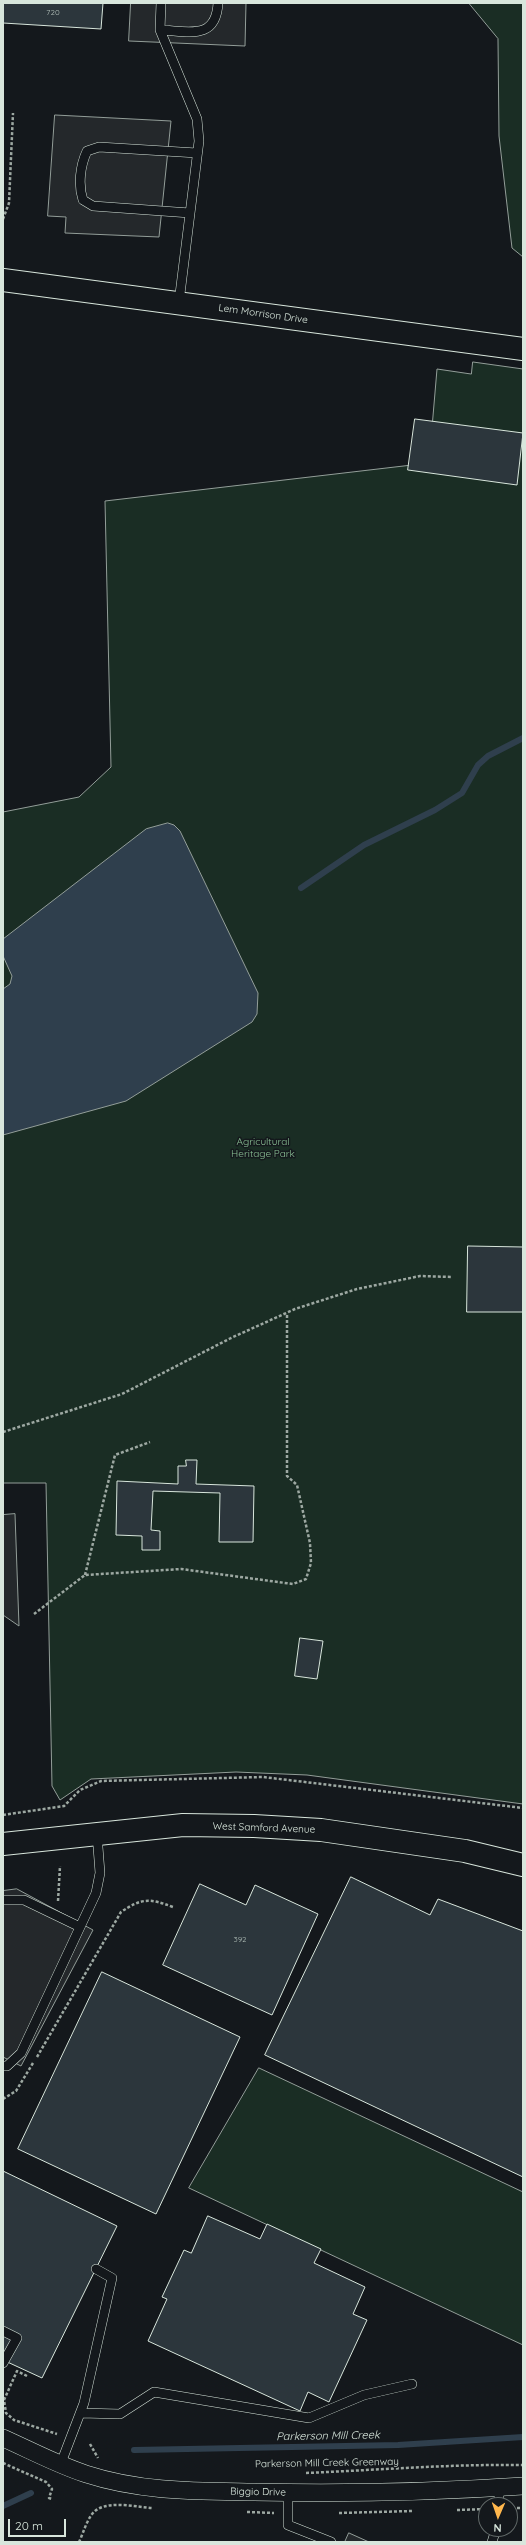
<!DOCTYPE html>
<html>
<head>
<meta charset="utf-8">
<style>
	body { margin:0 }
	#map { position:relative; width:526px; height:2545px; overflow:hidden; background:#14181c; font-family:Quicksand,sans-serif }
	canvas { display:block }
	.frame { position:absolute; inset:0; border:4px solid #d8e6dc; pointer-events:none }
	.north { position:absolute; left:478px; top:2497px; width:40px; height:40px; box-sizing:border-box; background:#14181c; border:1px solid #626a69; border-radius:50%; rotate:182deg; font-size:11px; font-weight:700; line-height:16px; text-align:center; color:#d8e6dc }
	.north::after { content:''; display:block; margin:auto; width:14px; height:18px; background:#ffb74d; clip-path:polygon(50% 0,100% 100%,50% 72%,0 100%) }
	.scale { position:absolute; left:8px; top:2519px; width:58px; height:18px; box-sizing:border-box; border:2px solid #d8e6dc; border-top:0; padding-left:5px; font-size:12px; line-height:14px; white-space:nowrap; color:#d8e6dc; -webkit-text-stroke:3px #14181c; paint-order:stroke }
</style>
</head>
<body>
<div id="map">
<canvas width="526" height="2545"></canvas>
<div class="frame"></div>
<div class="north">N</div>
<div class="scale">20 m</div>
</div>
<script>
const c = document.querySelector('canvas').getContext('2d');
c.lineJoin = 'round';
function fill(path, color) { c.fillStyle = color; c.fill(path, 'evenodd'); }
function trace(path, color, width, dash) { c.strokeStyle = color; c.lineWidth = width; c.lineCap = dash ? 'butt' : 'round'; c.setLineDash(dash || []); c.stroke(path); }
function write(font, color, halo, rows, align = 'center') {
  c.font = font + ' Quicksand,sans-serif'; c.lineWidth = 3; c.setLineDash([]); c.textBaseline = 'middle'; c.strokeStyle = halo; c.fillStyle = color; for (const [text, x, y, turn = 0] of rows) {
    c.save(); c.translate(x, y); c.rotate((+turn || 0) * Math.PI / 180); c.textAlign = isNaN(turn) ? turn : align; if (halo) c.strokeText(text, 0, 0); c.fillText(text, 0, 0); c.restore();
  }
}
const green = new Path2D(`
	M469 3H523V257L512 248 499 136 498 39Z
	M473 362 523 369V1804L307 1775 236 1772 91 1779 60 1800 52 1786 46 1483H3V812L79 797 111 767 105 501 429 463 437 369 471 374Z
	M259 2068 523 2192V2345L189 2188Z`);
fill(green, '#1a2d24');
trace(green, '#939e99', 1);
const parking = new Path2D(`
	M131 3H246L245 46 129 41Z
	M55 115 171 121 159 237 65 233 66 217 48 216Z
	M15 1514 19 1626 3 1615V1515Z
	M17 1889 93 1930 21 2066 3 2057V1891Z
	M349 2533 369 2542H345Z`);
fill(parking, '#24282b');
trace(parking, '#939e99', 1);
const water = new Path2D(`
	M168 823 174 825 180 831 258 993 257 1014 252 1022 126 1101 3 1135V989L10 984 12 976 3 956V939L146 829Z`);
fill(water, '#2f3f4d');
trace(water, '#939e99', 1);
trace(new Path2D(`
	M301 888 364 845 435 810 462 793 478 765 488 756 523 738
	M134 2450 398 2445 523 2437
	M3 2506 31 2493`), '#2f3f4d', 6);
const building = new Path2D(`
	M3 3H103L101 29 3 23Z
	M415 419 523 433 517 485 408 470Z
	M468 1246 523 1247V1312H467Z
	M186 1460H197L196 1484 254 1486 253 1542H219L220 1493 153 1491 151 1530 160 1531V1550H142V1536L116 1535 117 1481 178 1484V1466H186Z
	M300 1638 323 1641 317 1679 295 1676Z
	M351 1877 430 1915 438 1899 523 1931V2177L265 2055Z
	M200 1884 246 1905 255 1885 318 1914 272 2015 163 1965Z
	M102 1972 240 2037 156 2214 18 2149Z
	M3 2171 117 2226 42 2378 3 2360Z
	M208 2216 260 2239 267 2224 321 2249 314 2263 365 2287 353 2314 367 2320 329 2402 308 2392 300 2411 148 2341 167 2299 162 2297 184 2250 191 2253Z`);
fill(building, '#2c363c');
trace(building, '#d8e6dc', 1);
const lane = new Path2D(`
	M161 3 160 30C188 31 216 41 218 3
	M160 30 197 119 199 141 179 302
	M190 213 93 206 83 200C78 185 80 166 87 151L99 147 197 153
	M3 1900H24L80 1927
	M3 2066H7L21 2053 96 1893 100 1873 97 1834
	M3 2331 17 2338 3 2363
	M81 2413 120 2414 154 2392 309 2418 364 2395 412 2384
	M61 2463 84 2403 112 2278 96 2269
	M288 2493V2525L331 2542
	M499 2505V2487
	M492 2542 496 2529`);
const street = new Path2D(`
	M3 2438C30 2450 58 2465 86 2474 141 2492 197 2491 254 2492 344 2494 433 2492 523 2486`);
const secondary = new Path2D(`
	M3 280 523 349
	M3 1844 183 1825 254 1826 321 1830 465 1851 523 1865`);
trace(lane, '#d8e6dc', 10);
trace(street, '#d8e6dc', 18);
trace(secondary, '#d8e6dc', 24);
trace(new Path2D(`
	M3 219 9 203 13 113
	M3 1432 122 1394 231 1338 295 1309 357 1289 420 1276 452 1277
	M85 1575 115 1455 150 1442
	M34 1614 85 1575 181 1569 293 1584 306 1579 311 1563 310 1543 297 1485 287 1476V1313
	M3 1815 64 1806 80 1790 101 1781 263 1777 523 1808
	M58 1901 60 1866
	M37 2057 121 1912C142 1898 149 1898 173 1907
	M3 2099 16 2091 33 2063
	M27 2376 17 2371 4 2400 6 2413 14 2420 57 2434
	M90 2444 98 2458
	M3 2463 46 2482 52 2489 49 2498 52 2499
	M306 2473C378 2470 450 2464 523 2465
	M512 2508H523
	M457 2510 486 2509
	M247 2512 274 2513
	M339 2513 412 2511
	M79 2542C84 2532 88 2514 98 2509 112 2501 137 2507 152 2508`), '#9da8a2', 2.5, [3, 2]);
trace(lane, '#14181c', 9);
trace(street, '#14181c', 17);
trace(secondary, '#14181c', 22);
write('8px', '#adbab4', null, [
	["720",53,13],
	["392",240,1940]
]);
write('10px', '#d8e6dc', '#14181c', [
	["Lem Morrison Drive",263,314,8],
	["West Samford Avenue",264,1828,2],
	["Parkerson Mill Creek Greenway",327,2463,-1],
	["Biggio Drive",258,2492,1]
]);
write('10px', '#8ac095', '#14181c', [
	["Agricultural",263,1142],
	["Heritage Park",263,1154]
]);
write('italic 11px', '#d8e6dc', '#14181c', [
	["Parkerson Mill Creek",328,2436,-1]
]);
</script>
</body>
</html>
